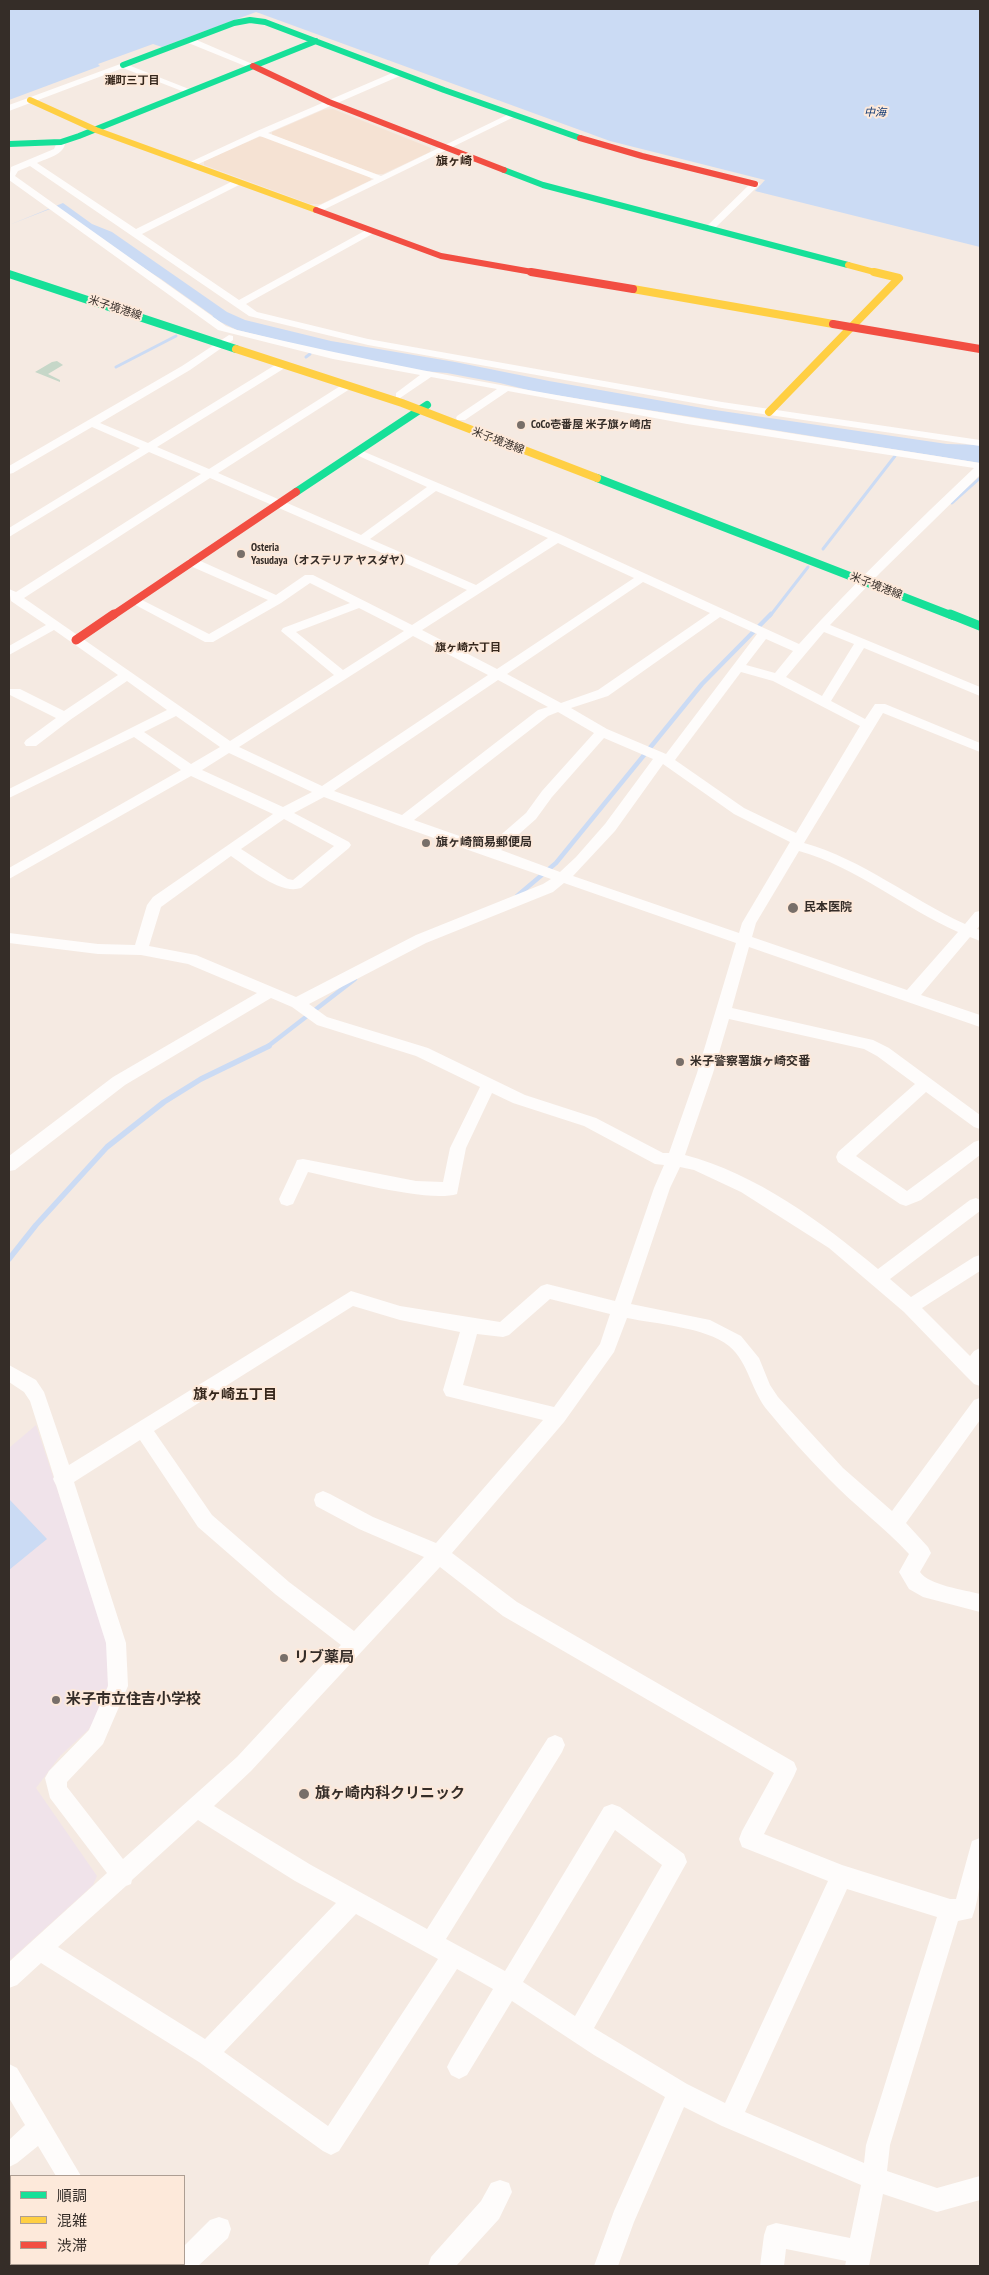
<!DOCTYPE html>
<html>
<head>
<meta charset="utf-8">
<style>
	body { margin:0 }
	#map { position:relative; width:989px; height:2275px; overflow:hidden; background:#f5eae2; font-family:"PT Sans Narrow","Noto Sans JP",sans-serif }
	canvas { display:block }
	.frame { position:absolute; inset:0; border:10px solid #352d28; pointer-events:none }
	.legend { position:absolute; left:10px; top:2175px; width:175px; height:90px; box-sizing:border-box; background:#fde9da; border:1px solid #ad9e93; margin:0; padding:6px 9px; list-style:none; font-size:15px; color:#352d28 }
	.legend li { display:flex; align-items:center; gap:10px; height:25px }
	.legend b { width:25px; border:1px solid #ad9e93 }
</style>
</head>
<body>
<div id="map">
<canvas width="989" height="2275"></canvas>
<div class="frame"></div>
<ul class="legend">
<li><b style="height:6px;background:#16e098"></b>順調</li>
<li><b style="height:6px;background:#ffcf43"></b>混雑</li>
<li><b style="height:6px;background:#f24e42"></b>渋滞</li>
</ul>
</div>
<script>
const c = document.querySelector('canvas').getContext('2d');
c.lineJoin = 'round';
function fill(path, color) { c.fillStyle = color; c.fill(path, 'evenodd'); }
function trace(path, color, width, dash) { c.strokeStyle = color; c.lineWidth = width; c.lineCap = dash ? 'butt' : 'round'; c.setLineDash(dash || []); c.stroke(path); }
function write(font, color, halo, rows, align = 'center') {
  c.font = font + ' "PT Sans Narrow","Noto Sans JP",sans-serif'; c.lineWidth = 4; c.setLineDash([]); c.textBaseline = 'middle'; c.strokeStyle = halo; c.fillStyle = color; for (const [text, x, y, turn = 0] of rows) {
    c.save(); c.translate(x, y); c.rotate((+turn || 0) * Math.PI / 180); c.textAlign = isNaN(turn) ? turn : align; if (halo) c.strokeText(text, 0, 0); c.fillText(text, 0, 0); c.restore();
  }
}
fill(new Path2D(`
	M333 109 431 148 430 152 383 174H376L272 135V132L323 110Z
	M259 137H267L370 177 371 180 321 204H310L204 165V161Z`), '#f5e2d3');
fill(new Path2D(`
	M36 1425 107 1640 108 1685 99 1714 88 1730 60 1756 36 1788 97 1876 93 1885 9 1961V1448Z`), '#f0e3ea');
fill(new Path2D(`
	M57 361 63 365 48 374 60 380V382L35 372 52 362Z`), '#c6d7c8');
fill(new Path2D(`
	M9 9H980V247L755 191 765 180 610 141 256 12 162 47 153 44 98 64 100 66 9 100Z
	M63 203 92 224 112 232 227 312 245 320 331 341 455 362 549 381 708 409 947 444 980 445V463L536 392 500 383 447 373 423 371 319 350 237 330 212 318 213 316 161 279 50 209 9 225Z
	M9 1499 47 1539 9 1570Z`), '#cbdbf4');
trace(new Path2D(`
	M306 357 310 354
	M116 367 176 336
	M952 503 980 478
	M823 549 895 456
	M770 616 808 567`), '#cbdbf4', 3);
trace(new Path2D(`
	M517 896 556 863 702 684 771 614
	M267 1047 355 979`), '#cbdbf4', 4.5);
trace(new Path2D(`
	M9 1259 36 1225 107 1147 164 1102 201 1079 269 1046`), '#cbdbf4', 5.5);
fill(new Path2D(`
	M186 38H192L257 66 250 68 186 42Z
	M123 63 194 91 187 93 123 68 9 111V105Z
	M399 70 403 73 402 75 268 133 381 176 511 113 518 115 317 213 312 210 314 208 374 179 260 136 194 166 186 164 257 131Z
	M58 140 65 142C65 155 47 158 37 163L136 229 235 180H241V184L142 234 239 300 368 229H374V233L246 304 257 312 368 339 722 402 980 440V446L722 408 368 345 249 316 30 166 18 171 15 176 226 326 237 330C482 389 732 423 980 463V475L880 573 830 625 980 687V696L864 648 831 701 865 719 875 704H885L980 743V752L883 713 804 843C862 859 910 899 965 924L975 912 980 911V925L977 929 980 930V941L970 937 921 995 980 1015V1027L749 947 732 1008 873 1040 889 1048 980 1115V1129L974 1127 926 1092 856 1156 907 1191 974 1142 980 1140V1155L921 1200 906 1206 900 1204 838 1162 836 1157 838 1152 915 1084 877 1056 864 1049 729 1019 713 1073 685 1155C755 1173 823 1223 878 1269L970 1200 976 1198 980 1200V1211L890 1279 911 1297 974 1257 980 1255V1271L922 1308 970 1356 974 1351 980 1348V1386L974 1384 964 1374 904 1312 829 1248 741 1192 694 1170 680 1167 670 1188 631 1304 710 1320 741 1336 759 1358 770 1385 778 1397 843 1468 892 1511 974 1400 980 1398V1420L906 1523 928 1547 931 1553 920 1572C928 1585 965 1590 980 1594V1612L923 1597 909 1589 899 1572 909 1554C884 1527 854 1505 829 1479 807 1457 787 1434 768 1411 751 1391 749 1363 729 1346 705 1327 656 1324 627 1318L614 1352 564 1422 452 1553 517 1602 794 1762 797 1769 794 1776 764 1834 842 1865 950 1899H956L972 1841 980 1838C980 1866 982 1892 972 1918L958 1921 890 2145 887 2171 937 2188 980 2176V2200L937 2212 883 2194 869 2266H845L846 2261 786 2249 784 2266H760L764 2235 767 2226 776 2223 850 2238 861 2185 722 2126 684 2107 634 2222 618 2266H594L614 2211 665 2097 594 2055 512 2001 467 2075 459 2079 451 2075 447 2067 451 2059 493 1989 457 1969 339 2151 331 2155 323 2151 199 2062 41 1963 17 1985 9 1988V1962L107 1873 50 1798 45 1778 49 1771 89 1730 108 1686 106 1643 56 1485 53 1479 54 1477 30 1401 24 1392 9 1382V1365L36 1380 44 1392 69 1465 351 1291 400 1306 500 1322 541 1286 547 1284 615 1301 654 1188 664 1165 655 1164 584 1126 513 1103 492 1093 466 1148 457 1194C428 1203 341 1179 308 1172L293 1204 287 1206 281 1204 279 1199 295 1165 297 1160 303 1159 416 1181 443 1182 450 1148 480 1087 416 1056 317 1025 292 1007 271 998 125 1085 15 1170 9 1171V1156L113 1077 257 993 188 964 141 955 98 954 9 943V933L98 944 135 945 147 905 153 897 273 814 191 776 9 879V868L181 770 134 737 9 798V789L167 710 127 681 70 720 36 746H26L24 743 26 740 56 718 10 695 9 692 10 689H20L64 711 118 675 54 630 9 655V646L46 625 11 601 9 589 16 592 201 474 149 452 9 537V528L140 448 92 427 13 473 9 474V466L182 366 229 335 233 336V340L190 370 100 423 148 443 280 362H288V366L157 447 209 469 345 383H353V387L218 473 361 535 427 487 350 452 352 450H360L561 535 799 644C853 584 914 525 974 468L687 424 508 391 465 420H457L456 418 457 416 497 389 431 377 400 398 396 397V393L420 375 333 359 218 330 9 180 11 167 54 149ZM210 478 467 590 412 625 313 575H305L276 595 196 559H188L186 562 188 565 268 600 209 634 138 598 134 597 128 601 205 642H213L281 603 310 583 350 603 283 628 281 631 334 675 230 741 24 598ZM436 491 548 538 476 585 370 539ZM558 543 634 578 497 669 422 630ZM643 582 710 613 598 690 561 703 507 674ZM359 608 404 631 343 670 296 632ZM720 617 757 634 666 754 607 729 571 708 608 696ZM824 632 854 644 822 696 786 677ZM413 636 488 675 322 786 239 747ZM766 639 793 651 775 673 746 665ZM741 672 773 681 860 726 796 833 744 808 675 760ZM498 680 548 707 538 710 402 815 334 791ZM558 712 594 733 542 791 526 813 488 846 414 820 548 716ZM176 716 220 747 191 764 144 732ZM604 738 653 759 605 824 576 857 560 872 501 850 536 819 552 797ZM229 753 312 792 283 807 202 770ZM663 764 734 814 790 842 742 923 739 933 573 876 615 831ZM324 797 397 825 551 879 543 884 416 935 296 997 196 955 149 946 161 907 231 856C249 868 280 895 301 888L349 848 351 845 349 842 294 813ZM284 819 334 846 293 880 288 879 241 849ZM799 851C856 867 904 908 958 932L907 990 752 937 756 923ZM564 883 736 943 697 1073 669 1153H663L596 1118 525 1095 428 1048 327 1017 309 1004 426 943 553 892ZM550 1299 610 1314 600 1344 554 1407 463 1385 477 1334 503 1337 509 1335ZM353 1306 400 1320 460 1332 443 1390 446 1396 543 1420 436 1543 373 1517 330 1494 323 1491 316 1494 314 1500 316 1506 359 1529 424 1557 354 1631 289 1582 212 1515 154 1431ZM140 1440 198 1527 275 1594 341 1645 237 1757 123 1859 67 1787V1782L103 1744 128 1686 126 1643 74 1482ZM440 1567 503 1616 774 1773 742 1831 739 1839 742 1847 828 1881 725 2103 687 2084 594 2028 687 1862 684 1854 620 1807 612 1804 604 1807 505 1971 446 1939 562 1752 565 1745 562 1738 555 1735 548 1738 427 1929 311 1865 214 1806 251 1771ZM198 1820 295 1881 336 1903 205 2039 58 1947 126 1886 131 1884 132 1880ZM615 1830 662 1865 575 2016 523 1982ZM847 1889 937 1917 866 2145 864 2163 745 2112ZM356 1914 438 1959 328 2126 224 2052Z
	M755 181 760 184 758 186 712 231H706V227L752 182Z
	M9 2064 17 2068 81 2176H56L38 2146 17 2163 9 2167V2140L25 2125 9 2098Z
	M500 2180 509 2183 512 2192 499 2219 456 2266H428L431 2257 481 2201 491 2183Z
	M219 2217 228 2220 231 2229 228 2238 198 2266H173L172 2264H184V2246L210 2220Z
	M31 2264H56L55 2266H30Z
	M110 2264H134L135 2266H111Z`), '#fefcfb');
trace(new Path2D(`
	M123 65 234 23 250 20 265 22 444 90 580 138
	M9 144 61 142 79 136 316 41
	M504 170 543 185 848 265`), '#16e098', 6);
trace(new Path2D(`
	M9 274 236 349
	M597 478 953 616
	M296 492 427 405`), '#16e098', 8);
trace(new Path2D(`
	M950 614 980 626`), '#16e098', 9);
trace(new Path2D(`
	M30 100 96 130 316 210
	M848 265 878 273`), '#ffcf43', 6);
trace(new Path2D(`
	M633 289 833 324
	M236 349 402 403 597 478
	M769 412 899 278 874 272`), '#ffcf43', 8);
trace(new Path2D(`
	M253 66 329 102 504 170
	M580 138 642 156 755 184
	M316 210 441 256 538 273`), '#f24e42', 6);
trace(new Path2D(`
	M531 272 633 289
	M833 324 980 349
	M112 616 296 492`), '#f24e42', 8);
trace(new Path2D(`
	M76 640 114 614`), '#f24e42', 9);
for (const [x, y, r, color] of [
	[521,425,5,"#786f69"],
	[241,554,5,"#786f69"],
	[426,843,5,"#786f69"],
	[793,908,6,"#786f69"],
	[680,1062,5,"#786f69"],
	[284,1658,5,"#786f69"],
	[56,1700,5,"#786f69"],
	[304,1794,6,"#786f69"]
]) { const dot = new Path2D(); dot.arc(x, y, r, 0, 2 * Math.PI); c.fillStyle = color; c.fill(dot); trace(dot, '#fde9da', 2); }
write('bold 11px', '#35261b', '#fde9da', [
	["灘町三丁目",132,81],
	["旗ヶ崎六丁目",468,648]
]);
write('italic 11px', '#123a74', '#fde9da', [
	["中海",875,113]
]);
write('11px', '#352d28', '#fde9da', [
	["米子境港線",115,308,18],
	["米子境港線",498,441,21],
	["米子境港線",876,586,21]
]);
write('bold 11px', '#352d28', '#fde9da', [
	["CoCo壱番屋 米子旗ヶ崎店",531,425],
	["Osteria",251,548],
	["Yasudaya（オステリア ヤスダヤ）",251,561]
], 'left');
write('bold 12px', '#35261b', '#fde9da', [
	["旗ヶ崎",454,162]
]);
write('bold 12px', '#352d28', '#fde9da', [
	["旗ヶ崎簡易郵便局",436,843],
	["民本医院",804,908],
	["米子警察署旗ヶ崎交番",690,1062]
], 'left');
write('bold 14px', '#35261b', '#fde9da', [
	["旗ヶ崎五丁目",235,1395]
]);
write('bold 15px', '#352d28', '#fde9da', [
	["リブ薬局",294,1658],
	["米子市立住吉小学校",66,1700],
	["旗ヶ崎内科クリニック",315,1794]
], 'left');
</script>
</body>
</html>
